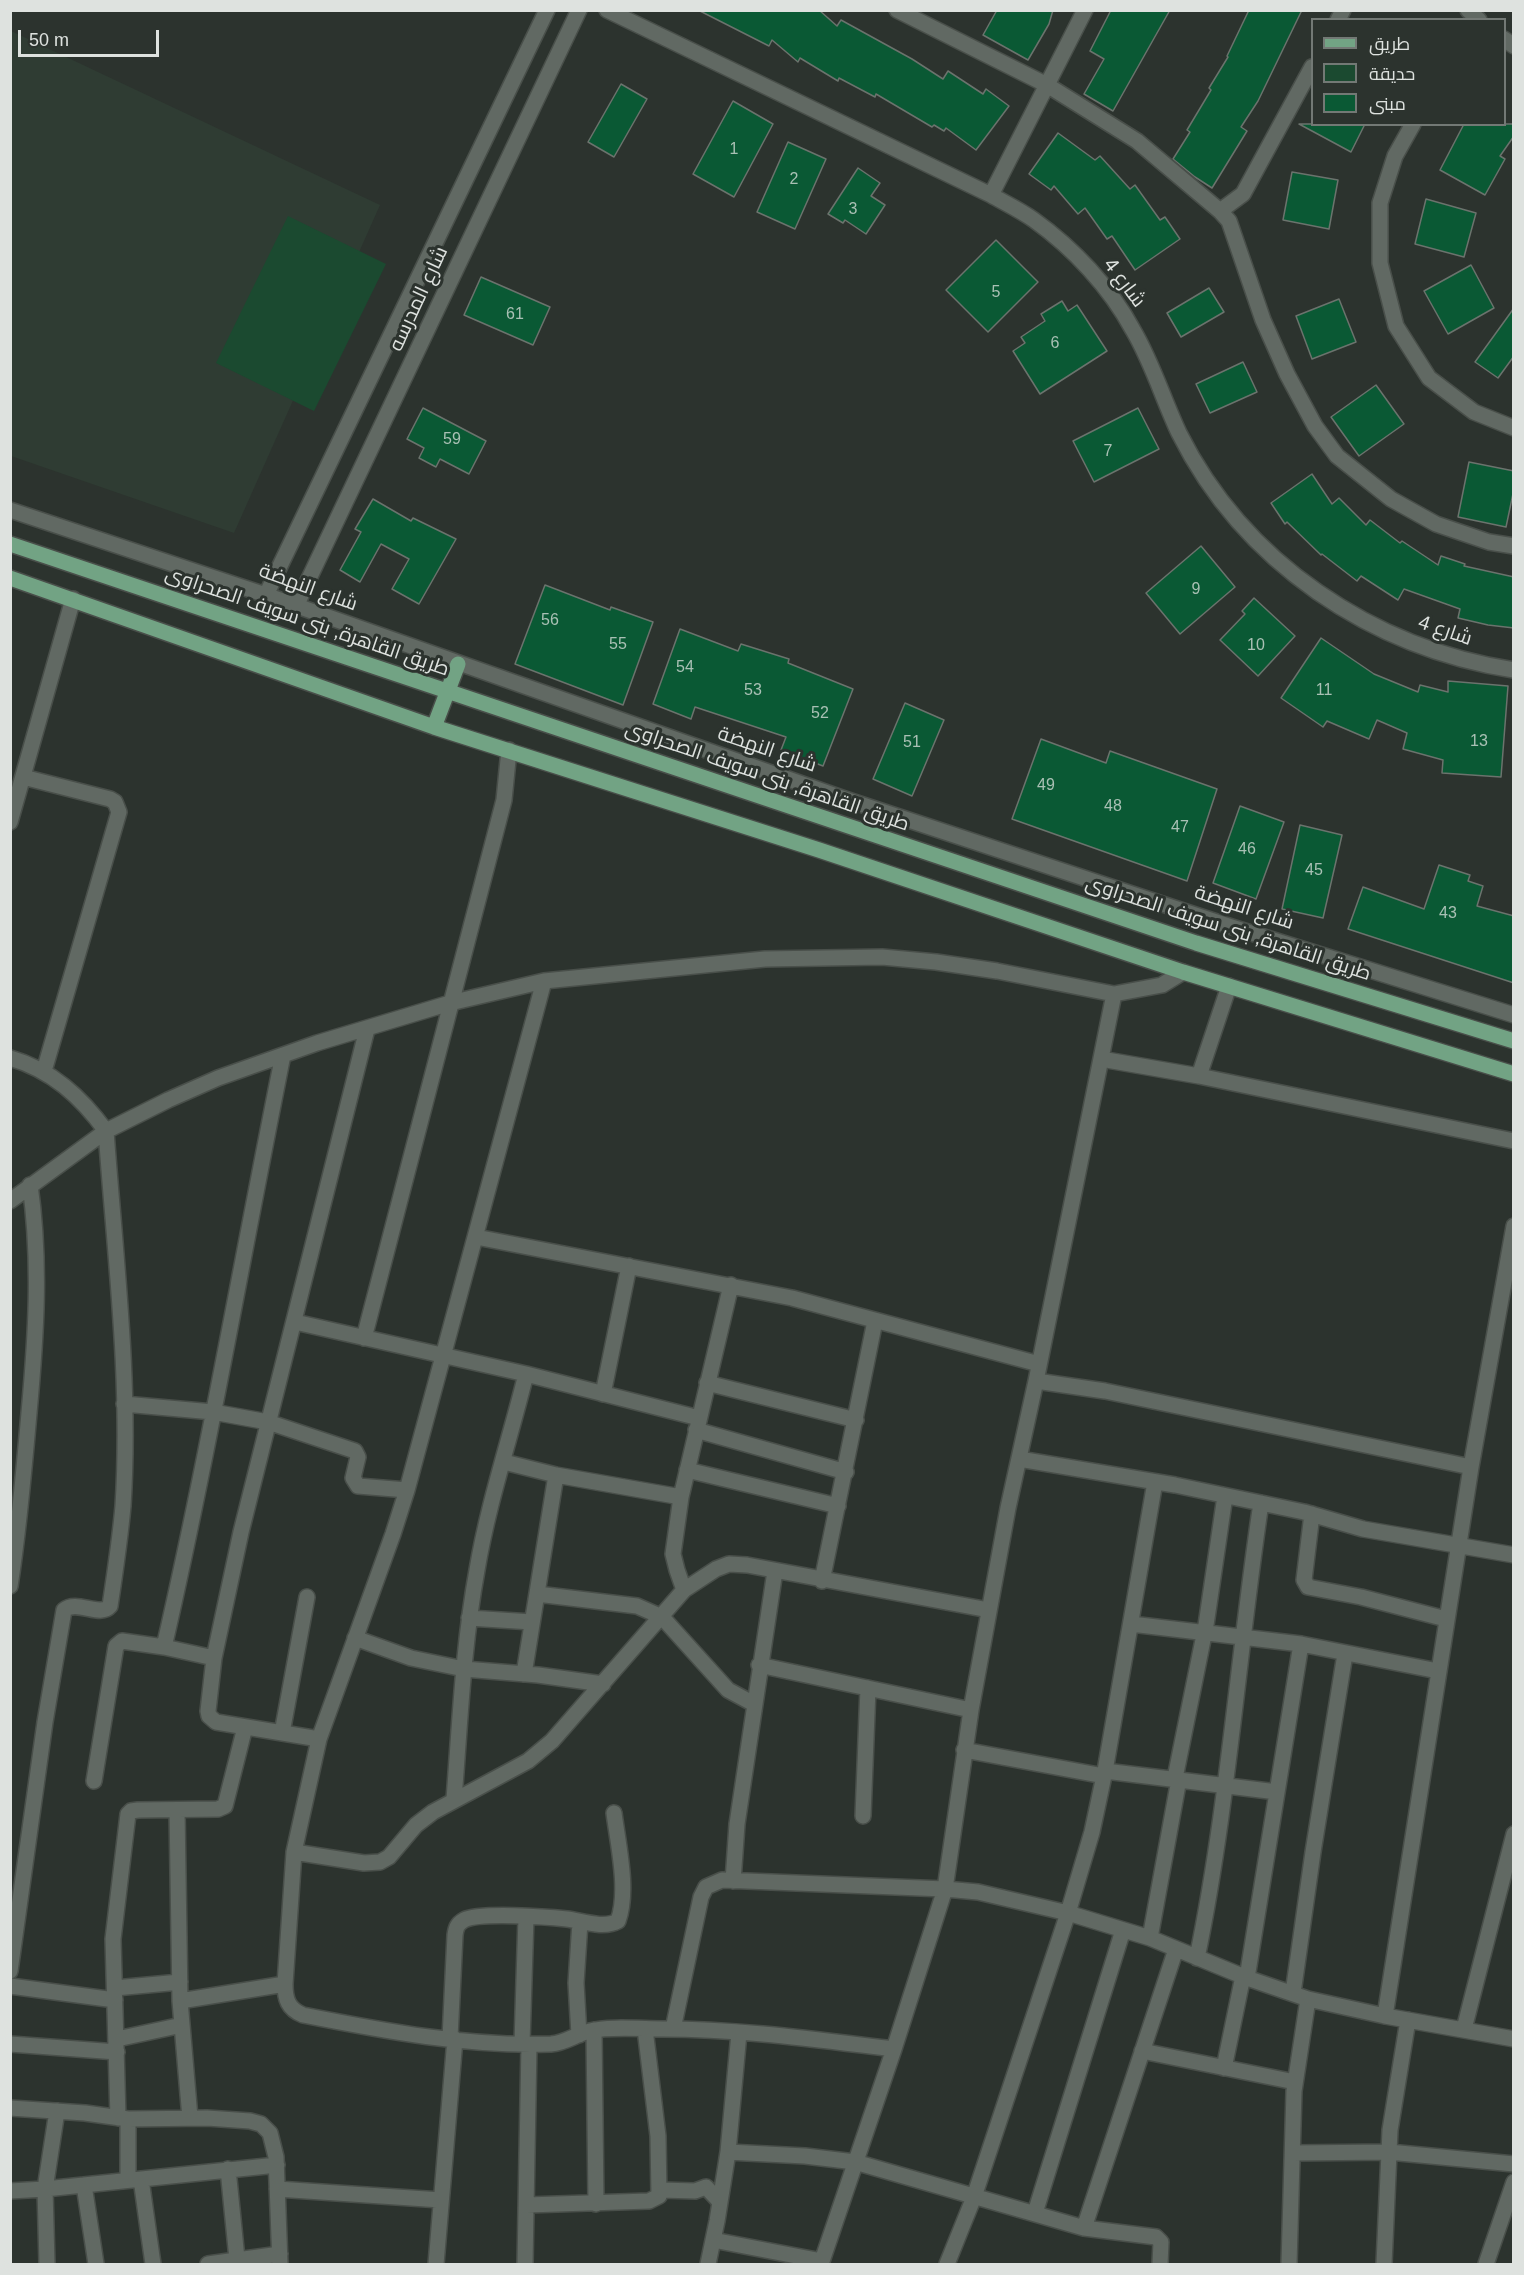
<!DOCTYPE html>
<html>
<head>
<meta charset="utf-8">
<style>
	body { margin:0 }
	#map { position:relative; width:1524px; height:2275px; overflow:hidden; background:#2c332e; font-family:Arial,Cairo,sans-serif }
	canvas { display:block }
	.frame { position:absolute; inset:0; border:12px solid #dee2df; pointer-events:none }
	.legend { position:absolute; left:1311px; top:18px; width:195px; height:108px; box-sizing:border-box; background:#2c332e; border:2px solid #737975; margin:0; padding:8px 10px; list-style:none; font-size:18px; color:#dee2df }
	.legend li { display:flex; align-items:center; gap:12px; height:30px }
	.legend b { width:30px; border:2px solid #737975 }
	.scale { position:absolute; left:18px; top:30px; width:141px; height:27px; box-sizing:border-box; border:3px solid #dee2df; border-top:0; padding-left:8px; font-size:18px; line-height:21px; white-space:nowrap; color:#dee2df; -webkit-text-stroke:4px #2c332e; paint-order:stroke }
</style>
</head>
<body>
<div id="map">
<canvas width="1524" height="2275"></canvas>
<div class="frame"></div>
<ul class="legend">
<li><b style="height:8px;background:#72a384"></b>طريق</li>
<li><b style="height:16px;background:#1b4a30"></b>حديقة</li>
<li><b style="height:16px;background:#0a5934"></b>مبنى</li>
</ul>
<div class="scale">50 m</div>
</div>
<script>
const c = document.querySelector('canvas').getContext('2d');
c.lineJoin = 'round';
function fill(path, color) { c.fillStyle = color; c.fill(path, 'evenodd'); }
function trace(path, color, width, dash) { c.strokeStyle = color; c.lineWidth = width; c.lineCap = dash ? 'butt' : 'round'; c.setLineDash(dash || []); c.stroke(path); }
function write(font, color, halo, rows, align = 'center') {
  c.font = font + ' Arial,Cairo,sans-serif'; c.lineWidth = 6; c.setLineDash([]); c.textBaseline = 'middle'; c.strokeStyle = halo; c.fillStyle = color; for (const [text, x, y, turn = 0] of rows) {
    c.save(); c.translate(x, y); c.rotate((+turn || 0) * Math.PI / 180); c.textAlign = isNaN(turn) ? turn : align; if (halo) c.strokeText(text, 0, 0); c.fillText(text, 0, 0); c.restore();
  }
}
fill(new Path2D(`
	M11 31 380 205 234 533 11 456Z`), '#2f3c33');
fill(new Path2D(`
	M288 216 386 264 314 411 216 363Z`), '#1b4a30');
const building = new Path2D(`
	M698 10H819L837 26 841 20 912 59 943 79 948 71 983 94 986 89 1009 106 976 150 946 128 944 131 934 125 932 127 876 94 875 97 839 78 838 81 800 58 798 62 772 40 769 46Z
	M997 10H1053L1049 24 1028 60 983 35Z
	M1111 10H1170L1113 111 1084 94 1104 59 1090 51Z
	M1249 10H1302L1258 101 1241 127 1247 131 1212 188 1195 177 1173 159 1190 132 1187 130 1211 90 1209 88 1228 57 1227 56Z
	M621 84 647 99 614 157 588 142Z
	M733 101 773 124 734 197 693 174Z
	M1299 124H1365L1351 152Z
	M1464 124H1514V136L1500 156 1505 159 1485 195 1440 170Z
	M1058 133 1095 160 1100 156 1130 189 1135 185 1160 220 1165 217 1180 239 1135 270 1112 236 1107 239 1085 208 1078 214 1054 186 1051 190 1029 174Z
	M788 142 826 159 795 229 757 212Z
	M858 168 880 183 871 196 885 205 866 234 845 220 843 223 828 214Z
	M1292 172 1338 180 1329 229 1283 220Z
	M1426 199 1476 213 1464 257 1415 244Z
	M996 240 1038 282 988 332 946 290Z
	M1471 265 1494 308 1448 334 1424 291Z
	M481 277 550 307 533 345 464 315Z
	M1209 288 1224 312 1181 337 1167 313Z
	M1339 299 1356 342 1312 359 1296 316Z
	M1062 301 1068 311 1077 305 1107 351 1040 394 1013 351 1025 343 1021 337 1045 321 1041 314Z
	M1514 308V356L1498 378 1475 362Z
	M1243 362 1257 392 1210 413 1196 384Z
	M1376 385 1404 424 1359 456 1331 417Z
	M423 408 486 441 469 474 440 459 436 467 419 458 424 448 407 439Z
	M1138 408 1159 449 1094 482 1073 441Z
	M1469 462 1514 471V489L1506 527 1458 517Z
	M1312 474 1332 504 1339 498 1366 525 1370 520 1400 543 1402 541 1438 565 1441 556 1465 564 1464 566 1514 577V628L1488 625 1458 618 1460 609 1404 589 1398 600 1361 576 1357 581 1322 554 1321 555 1287 522 1285 524 1271 503Z
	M373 499 411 521 413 518 456 539 419 604 392 589 409 559 381 544 360 582 340 570 361 532 355 529Z
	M1201 546 1235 587 1180 634 1146 593Z
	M545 585 610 610 611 607 653 622 623 705 515 664Z
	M1254 598 1295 636 1258 676 1220 640 1245 614 1242 611Z
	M680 629 738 651 741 644 789 659 788 663 853 689 823 766 781 750 786 737 695 707 691 719 653 704Z
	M1321 638 1374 674 1418 692 1420 685 1448 692V681L1508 686 1501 777 1442 773 1443 760 1403 749 1407 733 1377 720 1369 739 1327 721 1323 727 1281 698Z
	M905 703 944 720 912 796 873 779Z
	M1041 739 1106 763 1110 751 1217 789 1187 881 1012 819Z
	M1240 806 1284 822 1256 899 1213 883Z
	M1300 825 1342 835 1323 918 1282 909Z
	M1439 865 1470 875 1468 881 1483 886 1477 906 1514 916V983L1348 929 1363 887 1424 909Z`);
fill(building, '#0a5934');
trace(building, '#6b736d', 1.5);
const street = new Path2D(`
	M607 10 991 195C1005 203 1020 210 1034 220 1073 248 1110 287 1133 330 1152 362 1163 399 1179 433 1244 563 1372 648 1514 670
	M897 10 1047 85 1137 141 1220 211 1229 221 1263 320 1287 374 1315 426 1337 456 1391 499 1436 524 1489 542 1514 546
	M1468 10 1479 20
	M1338 20 1343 10
	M1504 39 1514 46
	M1413 124 1395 156 1380 203V263L1396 326 1429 378 1474 412 1514 428
	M991 195 1085 10
	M1220 211 1243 194 1312 67
	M10 510 266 595 845 799 1232 927 1514 1015
	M266 595 547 10
	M296 606 579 10
	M23 777 110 799 115 802 119 812 44 1071
	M10 822 73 599
	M367 1029 241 1532 214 1658 208 1711 209 1716 216 1722 319 1739 294 1852 285 1984C285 1999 288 2009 303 2015 384 2031 469 2047 551 2044 566 2043 576 2034 590 2031 608 2026 643 2029 663 2029 740 2029 818 2040 894 2049
	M10 1058C52 1070 81 1097 106 1131 115 1255 131 1382 123 1506 120 1540 115 1573 110 1606 100 1618 77 1599 64 1610L45 1722 10 1971
	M1101 1059 1199 1076 1229 986
	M1199 1076 1514 1141
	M10 1201 106 1131 168 1100 218 1078 317 1043 450 1003 544 981 765 959 882 957 936 962 997 971 1114 994 1162 985 1183 972
	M476 1237 792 1298 1039 1364
	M295 1322 526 1374 699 1418
	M364 1338 504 800 509 750
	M1036 1381 1105 1391 1471 1467
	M707 1383 856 1420
	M603 1394 629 1266
	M124 1404 213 1412 268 1422 355 1451 358 1457 353 1478 358 1486 407 1490
	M696 1430 846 1472
	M1019 1459 1175 1485 1304 1512 1363 1529 1514 1555
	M504 1462 556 1475 681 1497
	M687 1470 838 1506
	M1312 1514 1304 1580 1308 1587 1361 1597 1446 1619
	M822 1581 875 1321
	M10 1586C19 1529 24 1471 29 1413 36 1337 41 1262 30 1185
	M684 1590 677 1570 673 1554 681 1497 731 1285
	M537 1594 637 1606 662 1617 728 1690 754 1704
	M469 1618 532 1622
	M1131 1624 1301 1644 1438 1671
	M355 1638 411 1658 464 1669 538 1675 603 1684
	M214 1658 164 1647C209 1451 243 1253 283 1055
	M759 1665 971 1710
	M524 1674 556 1475
	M282 1733 307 1597
	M319 1739 393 1534 407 1490 544 981
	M964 1750 1104 1776
	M1105 1771 1277 1792
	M1175 1778 1206 1625 1225 1496
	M94 1781 116 1646 122 1641 164 1647
	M454 1799C460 1723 463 1646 477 1570 488 1504 510 1439 526 1374
	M177 1810 180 2001 190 2118
	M863 1816 868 1688
	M294 1852 364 1863 380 1862 389 1857 416 1825 433 1812 528 1761 552 1741 684 1590 716 1569 729 1564 747 1565 989 1610
	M733 1881 737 1824 775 1571
	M1150 1938 1179 1779
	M1197 1958C1228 1808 1238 1655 1261 1503
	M1247 1978 1301 1644
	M10 1986 115 2000
	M115 1988 180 1982
	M1293 1993 1313 1852 1345 1654
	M180 2001 285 1984
	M1385 2016 1471 1467 1514 1226
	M673 2029 701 1897 706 1887 722 1880 945 1889 978 1892 1068 1913 1150 1938 1247 1978 1308 1999 1385 2016 1514 2039
	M1464 2029 1514 1834
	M594 2030 596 2204
	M579 2035 576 1983 580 1922
	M450 2038 455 1935C456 1928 457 1924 464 1920 480 1912 548 1917 567 1919 582 1921 604 1929 618 1921 629 1891 618 1844 614 1813
	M117 2039 182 2025
	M522 2043 526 1917
	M10 2044 117 2052
	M1142 2051 1295 2082
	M1224 2068 1243 1976
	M10 2108 85 2113 128 2119 207 2118 250 2121 261 2124 270 2133 276 2157 280 2264
	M118 2118 113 1939 128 1814 131 1811 138 1810 218 1809 225 1806 245 1727
	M128 2119V2180
	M728 2152 805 2156 855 2162 1084 2228 1156 2237 1161 2242 1160 2264
	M1293 2153 1389 2152 1514 2164
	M228 2169 237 2259
	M141 2179 153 2264
	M84 2185 96 2264
	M277 2189 441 2200
	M661 2190 695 2191 706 2187 720 2202
	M10 2191 45 2189 277 2165
	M527 2205 649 2201 659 2196 658 2136 645 2029
	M1035 2213 1123 1930
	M1084 2228 1176 1949
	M713 2240 822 2261
	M47 2264 45 2189 57 2111
	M208 2264 280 2254
	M436 2264 455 2039
	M525 2264 529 2044
	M708 2264 717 2221 728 2152 739 2033
	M821 2264 894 2049 945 1889 971 1710 1008 1508 1036 1381 1114 994
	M947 2264 974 2197 1068 1913 1092 1832 1105 1771 1155 1482
	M1289 2264 1294 2091 1308 1999
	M1384 2264 1390 2130 1408 2020
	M1486 2264 1514 2182`);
const primary = new Path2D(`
	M10 544 1196 943 1514 1041
	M10 578 434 727 819 850 1183 972 1514 1074
	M434 727 458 664`);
trace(street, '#494f4a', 18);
trace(primary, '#494f4a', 18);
trace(street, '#616963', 15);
trace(primary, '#72a384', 15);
write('16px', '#a9c0b4', null, [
	["1",734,150],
	["2",794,180],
	["3",853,210],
	["5",996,293],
	["61",515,315],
	["6",1055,344],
	["59",452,440],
	["7",1108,452],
	["9",1196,590],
	["56",550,621],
	["55",618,645],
	["10",1256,646],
	["54",685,668],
	["53",753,691],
	["11",1324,691],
	["52",820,714],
	["13",1479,742],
	["51",912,743],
	["49",1046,786],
	["48",1113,807],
	["47",1180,828],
	["46",1247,850],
	["45",1314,871],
	["43",1448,914]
]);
write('20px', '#dee2df', '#2c332e', [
	["شارع 4",1124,283,53],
	["شارع المدرسه",419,299,-65],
	["شارع النهضة",308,588,20],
	["طريق القاهرة, بنى سويف الصحراوى",307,622,19],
	["شارع 4",1445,631,19],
	["شارع النهضة",767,750,19],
	["طريق القاهرة, بنى سويف الصحراوى",767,777,19],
	["شارع النهضة",1244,908,18],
	["طريق القاهرة, بنى سويف الصحراوى",1228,929,18]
]);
</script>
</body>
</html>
